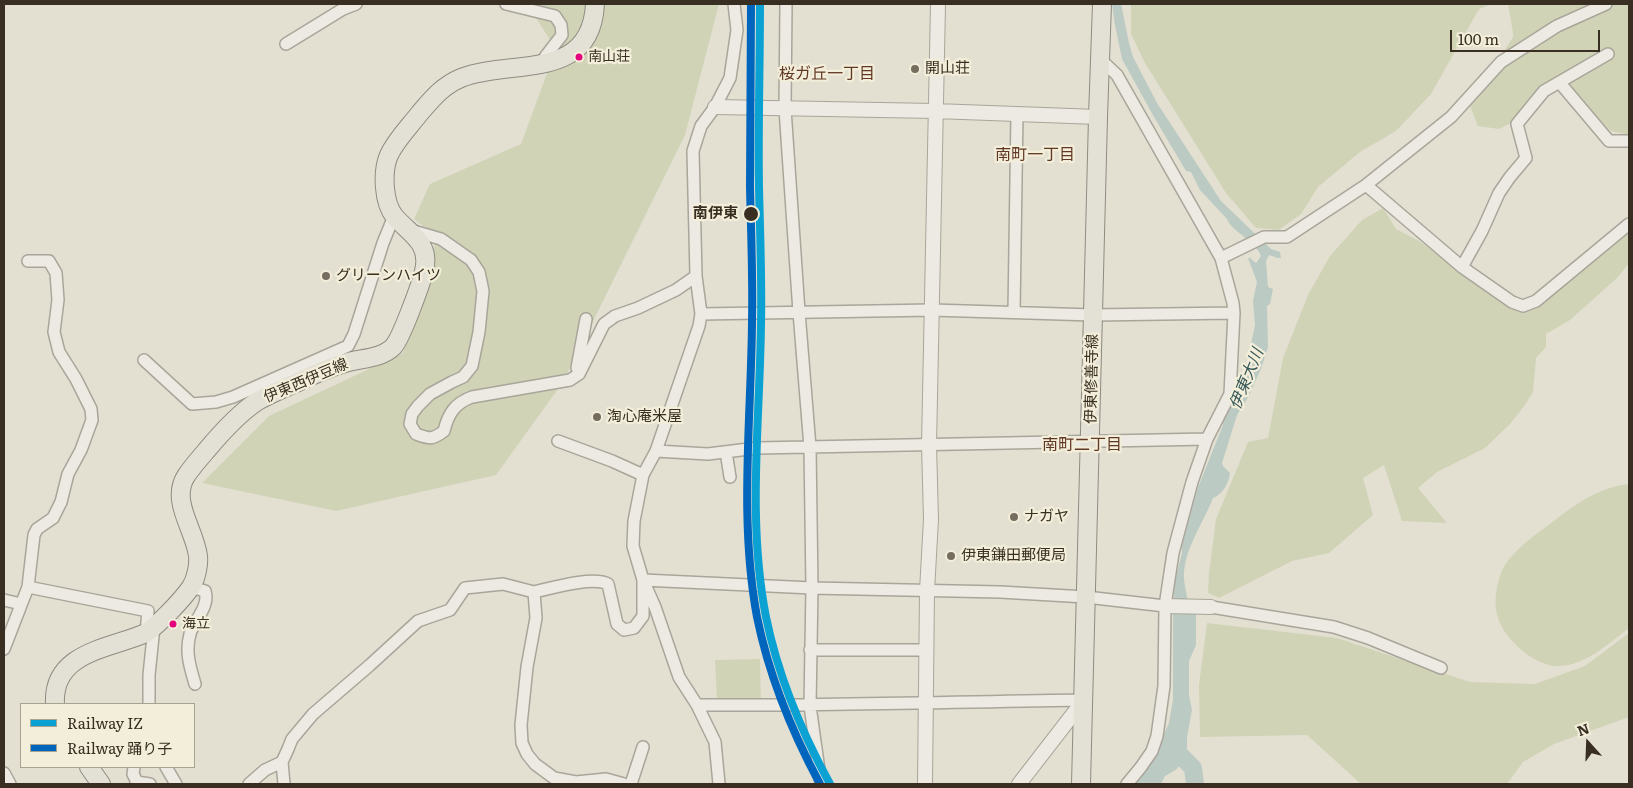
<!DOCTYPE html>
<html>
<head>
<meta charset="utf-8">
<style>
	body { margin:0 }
	#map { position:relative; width:1633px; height:788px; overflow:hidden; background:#e3e0d2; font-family:Literata,"Noto Sans JP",serif }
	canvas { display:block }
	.frame { position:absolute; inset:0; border:5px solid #382f22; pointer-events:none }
	.legend { position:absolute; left:20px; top:703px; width:175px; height:65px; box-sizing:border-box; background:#f3eed9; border:1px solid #a8a290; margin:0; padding:6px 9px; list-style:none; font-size:15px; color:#382f22 }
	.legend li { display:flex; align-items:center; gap:10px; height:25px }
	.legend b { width:25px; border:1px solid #a8a290 }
	.north { position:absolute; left:1563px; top:718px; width:50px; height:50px; -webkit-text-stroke:4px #f3eed9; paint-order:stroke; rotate:340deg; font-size:14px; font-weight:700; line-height:20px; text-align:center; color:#382f22 }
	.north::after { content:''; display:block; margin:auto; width:18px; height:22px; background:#382f22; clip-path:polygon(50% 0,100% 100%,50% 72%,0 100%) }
	.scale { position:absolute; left:1450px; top:30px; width:150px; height:22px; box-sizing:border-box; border:2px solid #382f22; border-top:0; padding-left:6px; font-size:15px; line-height:18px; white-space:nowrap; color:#382f22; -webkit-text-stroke:4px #f3eed9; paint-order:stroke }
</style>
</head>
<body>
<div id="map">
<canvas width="1633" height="788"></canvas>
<div class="frame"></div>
<ul class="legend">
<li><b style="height:6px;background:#0ba2d3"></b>Railway IZ</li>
<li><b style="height:6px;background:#0065bd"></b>Railway 踊り子</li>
</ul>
<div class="north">N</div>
<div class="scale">100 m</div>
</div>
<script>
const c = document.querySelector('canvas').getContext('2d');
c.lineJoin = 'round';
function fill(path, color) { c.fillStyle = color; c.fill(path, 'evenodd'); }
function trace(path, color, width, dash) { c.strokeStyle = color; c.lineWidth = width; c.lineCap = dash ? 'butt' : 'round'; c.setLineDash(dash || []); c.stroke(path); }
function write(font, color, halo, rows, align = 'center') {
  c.font = font + ' Literata,"Noto Sans JP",serif'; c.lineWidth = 4.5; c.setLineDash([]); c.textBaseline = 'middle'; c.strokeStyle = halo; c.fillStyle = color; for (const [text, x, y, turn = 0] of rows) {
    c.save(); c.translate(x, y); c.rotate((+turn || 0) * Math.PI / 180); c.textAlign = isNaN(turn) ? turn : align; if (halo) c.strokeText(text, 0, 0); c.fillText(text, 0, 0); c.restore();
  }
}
fill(new Path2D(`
	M527 4H719L685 135 563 382 496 475 336 511 202 483 269 416 403 353 437 237 414 219 430 184 521 144 556 49Z
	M1131 4H1489V5L1479 9 1431 94 1396 131 1360 152 1318 187 1301 214 1279 230 1256 228 1226 193 1145 63 1131 34Z
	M1508 4H1629V135L1611 131 1592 113 1571 86 1549 85 1528 99 1511 123 1499 129 1478 126 1470 106 1513 37V33Z
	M1383 208 1396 229 1419 241 1510 306 1524 310 1629 228V263L1618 277 1570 320 1546 334V347L1536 358 1533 392 1525 405 1510 424 1485 448 1437 472 1418 488 1447 523 1402 521 1384 465 1363 478 1373 515 1329 553 1292 561 1219 598 1208 593 1209 573 1216 519 1248 442 1268 438 1283 358 1308 295 1330 256 1362 220Z
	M1629 484V628C1610 642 1592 660 1568 665 1562 666 1554 667 1549 665 1528 660 1501 635 1497 614 1494 602 1496 588 1500 576 1507 553 1537 534 1555 520 1577 503 1600 487 1629 484Z
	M1207 623 1337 638 1470 682 1535 684 1585 666 1629 633V717L1554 744 1523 762 1507 784H1361L1307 735 1200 737 1199 685Z
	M760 659 761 706 725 708V698L717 699 715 660Z`), '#d0d3b6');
fill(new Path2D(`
	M1112 4H1121L1129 43 1133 57 1157 103 1221 201 1271 249 1280 252 1281 258H1278L1269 255 1266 261 1268 287 1273 289 1270 304 1267 306 1268 347 1261 369 1247 399 1237 415 1222 463 1223 466 1230 473C1229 483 1223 494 1213 498 1203 524 1183 550 1184 579 1185 589 1188 600 1189 610L1196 615V645L1189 661V695L1192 710 1187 737V750L1177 769 1165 776 1161 784H1134L1149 767 1169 723 1173 700V610L1175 580 1182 553V545L1197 490 1223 425V421L1242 379 1246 367 1251 366 1255 357 1251 344 1255 325 1253 301 1257 282 1248 258H1250L1256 263 1261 256C1256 241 1232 232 1227 219L1200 190 1191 172 1186 171 1154 117 1122 59 1115 25Z`), '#bbcac3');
trace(new Path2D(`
	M1173 748 1193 768 1195 784`), '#bbcac3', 18);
const minor = new Path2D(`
	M506 4 555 16 561 25 562 35 545 57V64
	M786 4 785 109 799 312 810 447 812 588 810 706 821 784
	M286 44 343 9 356 4
	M1099 58 1117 75 1221 258 1233 303 1234 313 1230 394 1207 439 1192 482 1173 553 1165 606 1164 686 1157 736 1152 751 1141 767 1127 784
	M1560 83 1609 141H1629
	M1366 185 1462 267 1512 302 1523 306 1536 301 1629 224
	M410 230 441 239 471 260 479 272 483 291 479 332 472 366 463 377 452 382 430 394 418 406 412 414 410 424 416 434C430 439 432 440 444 431 448 414 455 403 472 397L570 380 579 374 604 324 615 316 638 308 676 290 696 276
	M1221 258 1264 237H1287L1366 185 1451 117 1501 62 1557 26 1606 4
	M1462 267 1482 231 1499 193 1510 177 1526 158 1517 124 1544 91 1608 54
	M1014 312 1017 113
	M701 314 932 310 1093 315 1234 313
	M144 360 192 404 216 402 233 397 348 346 354 334 383 243 394 216
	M577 368 586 319
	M558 441 612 461 643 475
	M656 451 708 454 757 448 1207 439
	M726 452 730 477
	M28 587 148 611 146 633
	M191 587 205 591C210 607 194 620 190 634 185 652 190 667 195 684
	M534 592C552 588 592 576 608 584L617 624 624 630 634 628 643 616V580L812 588 1000 592 1086 597 1165 606
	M4 600 21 604
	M1211 607 1334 627 1368 638 1441 668
	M4 649 28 587 34 535 37 529 53 518 61 502 68 474 81 450 92 420 91 409 76 379 59 352 54 332 58 300 56 273 49 261H28
	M810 650H926
	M149 704V675L154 627
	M697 705C826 706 955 702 1084 700
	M134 767 133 774 138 784
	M166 767 176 784
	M4 773 10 784
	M136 782 150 784
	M249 784 265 770 282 762
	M284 784 282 762 288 749 292 739 313 714 370 665 418 621 450 610 465 588 503 584 534 592 536 618 527 667 521 725 522 743 527 754 535 764 554 778 576 782 606 779 624 784
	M631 784 643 747
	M719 784 715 742 697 705 679 677 655 607 643 580 633 546 634 521 643 475 656 451 699 326 701 314 696 276 693 151 701 126 715 107 730 78 737 30 734 4`);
const tertiary = new Path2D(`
	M715 107 935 111 1098 117
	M1165 606 1211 607
	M925 784 927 591 931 519 929 445 938 4
	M1019 784 1084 700`);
const primary = new Path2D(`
	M55 704C52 652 109 649 146 633 159 624 182 600 191 587 196 579 199 565 198 556 195 530 170 501 186 476 192 467 199 459 206 451 221 433 237 415 256 402 266 396 278 391 289 386 307 378 326 368 345 363 360 358 381 359 393 347 401 339 421 284 424 271 431 243 410 234 395 217 383 203 382 171 389 155 396 140 409 127 419 114 432 99 442 86 461 78 511 58 591 83 595 4
	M89 767 101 784
	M1081 784 1098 117 1102 4`);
trace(minor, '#a9a59a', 14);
trace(tertiary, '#a9a59a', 16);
trace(primary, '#8f8b81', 20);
trace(minor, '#eceae2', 11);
trace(tertiary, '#eceae2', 14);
trace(primary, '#e3e0d5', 18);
trace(new Path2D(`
	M760 4C760 65 758 126 759 187 760 233 762 278 761 323 760 421 747 520 766 617 778 676 801 731 830 784`), '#0ba2d3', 8);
trace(new Path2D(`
	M751 4C751 65 750 126 750 187 751 232 753 278 752 323 751 421 739 520 757 617 769 676 792 732 820 784`), '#0065bd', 8);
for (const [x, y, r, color] of [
	[579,57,4.5,"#e5007d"],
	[915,69,5,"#746d60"],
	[751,214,8,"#382f22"],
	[326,276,5,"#746d60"],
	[597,417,5,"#746d60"],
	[1014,517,5,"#746d60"],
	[951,556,5,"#746d60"],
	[173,624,4.5,"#e5007d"]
]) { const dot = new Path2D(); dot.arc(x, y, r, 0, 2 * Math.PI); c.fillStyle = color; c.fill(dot); trace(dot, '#f3eed9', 2); }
write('14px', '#382f22', '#f3eed9', [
	["南山荘",588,57],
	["海立",182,624]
], 'left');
write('15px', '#382f22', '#f3eed9', [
	["開山荘",925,69],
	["グリーンハイツ",336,276],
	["淘心庵米屋",607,417],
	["ナガヤ",1024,517],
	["伊東鎌田郵便局",961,556]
], 'left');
write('bold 15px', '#382f22', '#f3eed9', [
	["南伊東",738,214]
], 'right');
write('15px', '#382f22', '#f3eed9', [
	["伊東修善寺線",1092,379,-89],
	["伊東西伊豆線",306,381,-23]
]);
write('16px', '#613825', '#f3eed9', [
	["桜ガ丘一丁目",827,74],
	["南町一丁目",1035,155],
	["南町二丁目",1082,445]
]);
write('italic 16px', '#335657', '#f3eed9', [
	["伊東大川",1247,379,-68]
]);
</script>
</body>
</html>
